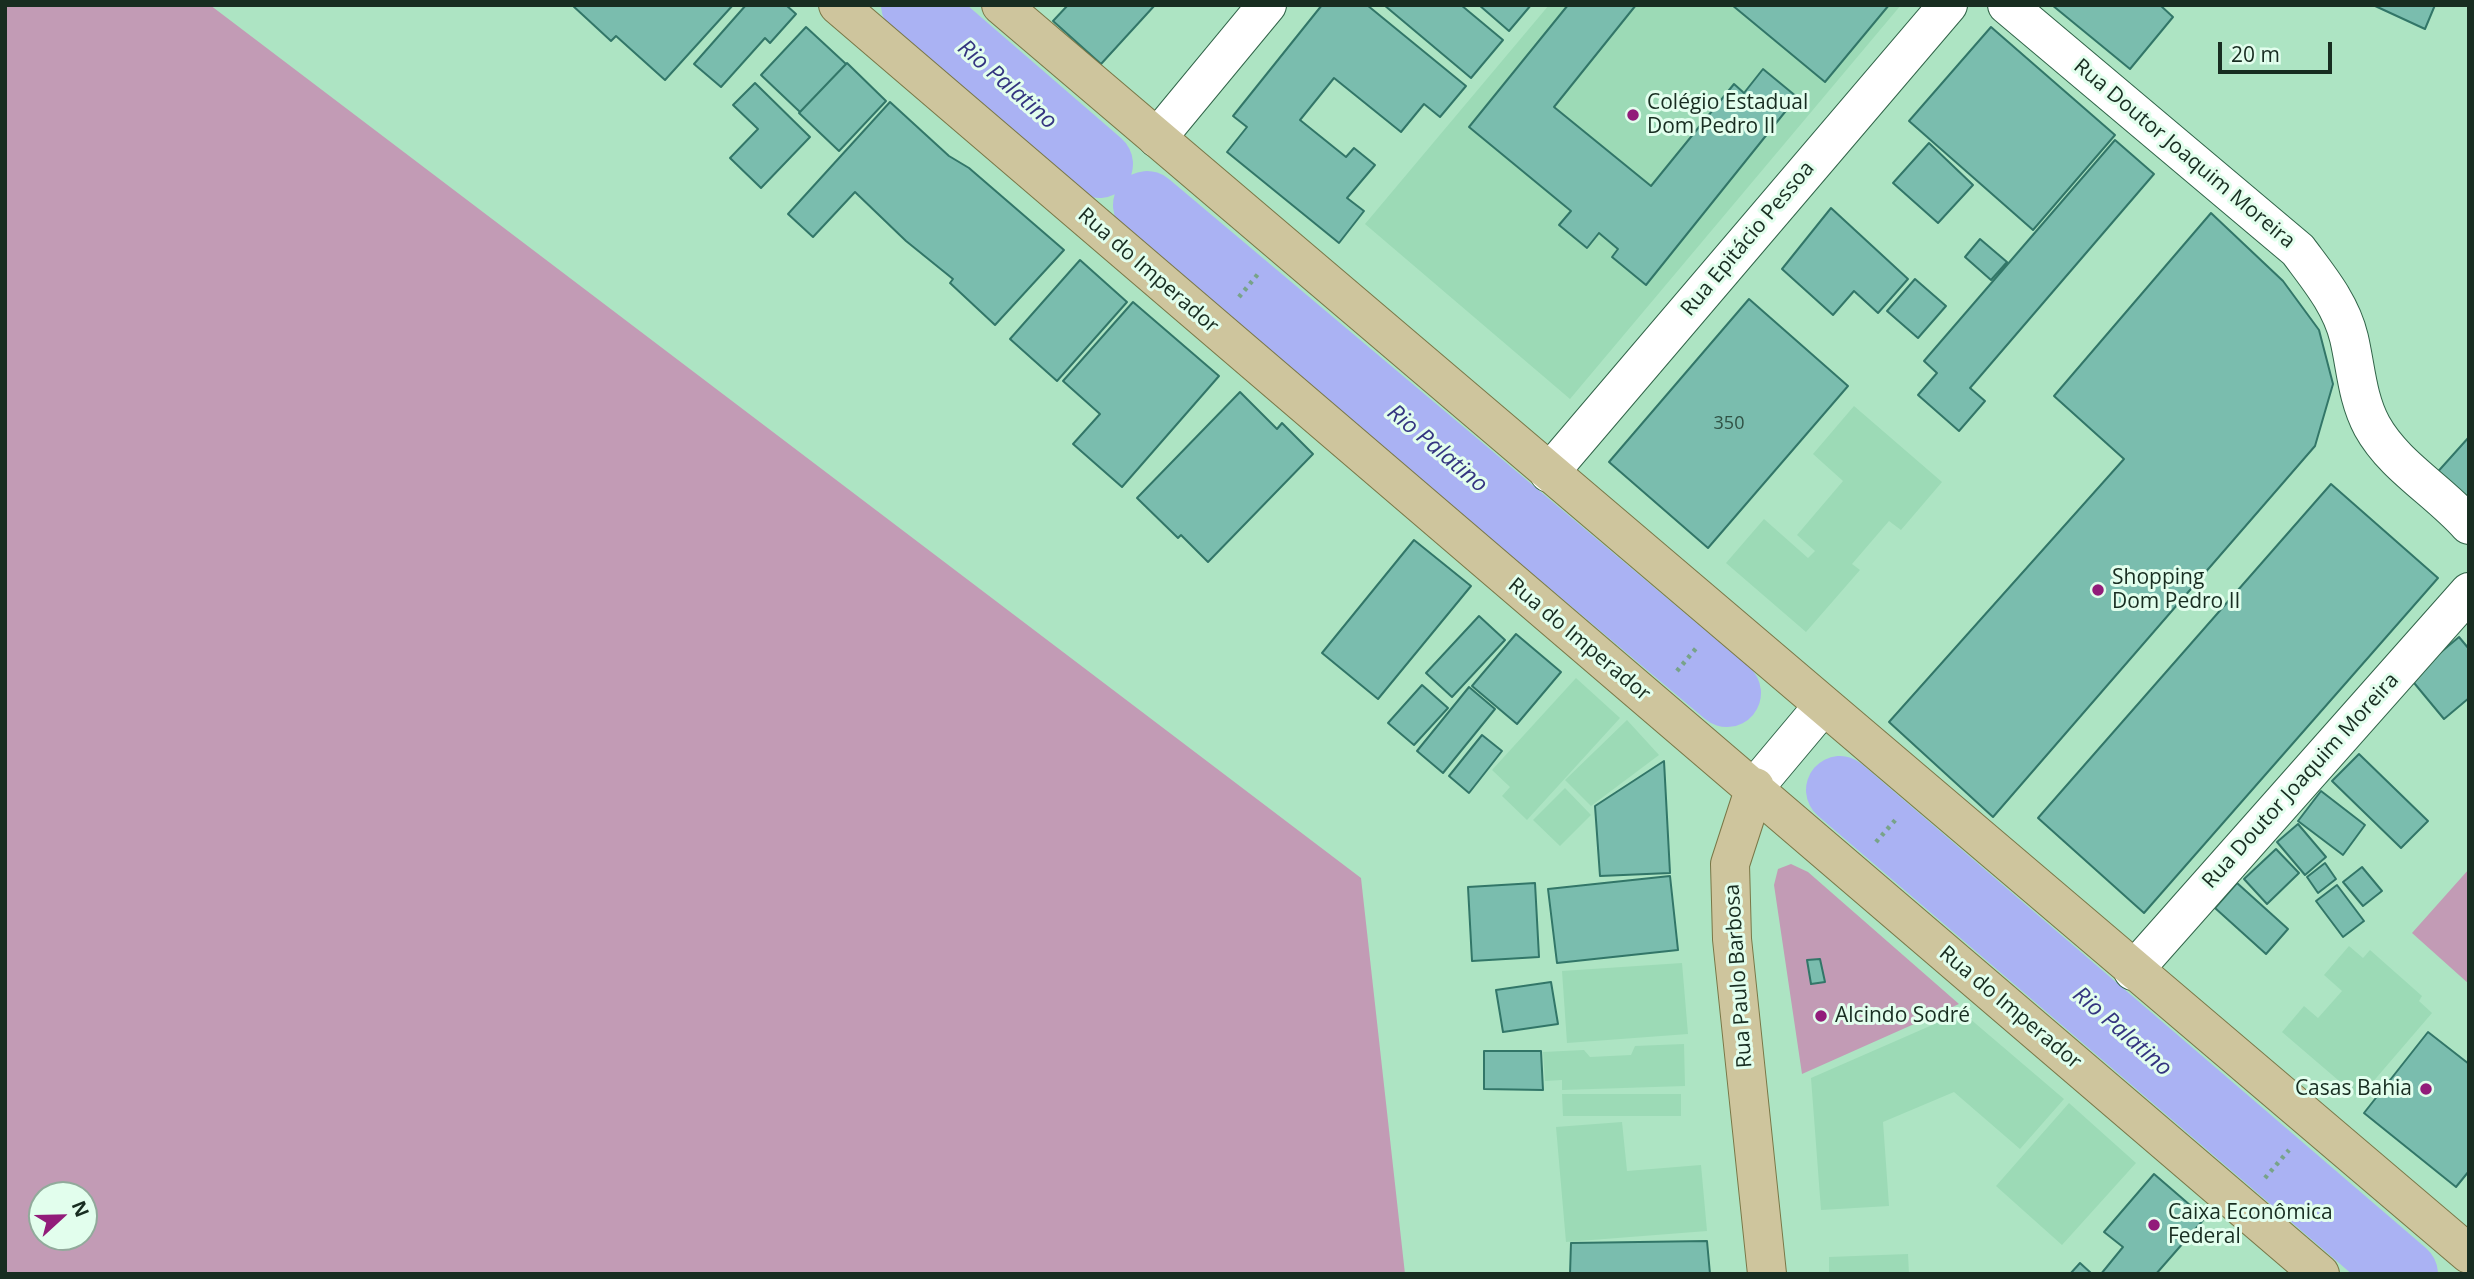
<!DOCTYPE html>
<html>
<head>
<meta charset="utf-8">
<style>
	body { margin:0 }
	#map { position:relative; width:2474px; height:1279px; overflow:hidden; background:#ade4c3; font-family:"Open Sans",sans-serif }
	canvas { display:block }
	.frame { position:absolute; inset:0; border:7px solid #182d21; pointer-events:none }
	.north { position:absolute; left:28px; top:1181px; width:70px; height:70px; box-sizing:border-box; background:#e2feed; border:2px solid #91aa9b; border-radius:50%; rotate:68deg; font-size:19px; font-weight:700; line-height:28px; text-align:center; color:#182d21 }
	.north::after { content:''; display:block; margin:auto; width:24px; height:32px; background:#921c7a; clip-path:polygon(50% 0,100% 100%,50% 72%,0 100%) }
	.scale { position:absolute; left:2218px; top:42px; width:114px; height:32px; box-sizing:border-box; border:4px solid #182d21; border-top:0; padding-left:9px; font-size:21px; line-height:24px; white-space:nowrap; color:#182d21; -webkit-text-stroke:5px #e2feed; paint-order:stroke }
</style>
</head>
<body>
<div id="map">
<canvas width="2474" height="1279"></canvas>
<div class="frame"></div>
<div class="north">N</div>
<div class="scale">20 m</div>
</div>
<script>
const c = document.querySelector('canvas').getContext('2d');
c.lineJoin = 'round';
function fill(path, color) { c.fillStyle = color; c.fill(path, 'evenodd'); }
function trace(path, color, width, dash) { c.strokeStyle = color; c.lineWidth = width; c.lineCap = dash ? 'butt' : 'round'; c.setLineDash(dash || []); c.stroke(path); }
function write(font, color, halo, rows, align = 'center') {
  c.font = font + ' "Open Sans",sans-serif'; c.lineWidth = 6; c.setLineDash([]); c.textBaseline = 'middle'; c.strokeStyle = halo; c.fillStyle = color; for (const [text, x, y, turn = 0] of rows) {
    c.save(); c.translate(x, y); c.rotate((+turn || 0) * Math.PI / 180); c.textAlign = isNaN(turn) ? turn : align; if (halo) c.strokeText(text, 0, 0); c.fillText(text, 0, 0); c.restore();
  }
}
fill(new Path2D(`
	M1549 5H1901L1570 399 1365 224Z
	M1854 406 1942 482 1901 530 1889 521 1852 564 1860 570 1806 632 1726 563 1764 519 1808 558 1815 551 1797 535 1843 481 1813 454Z
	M1576 678 1620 718 1527 820 1502 796 1510 787 1492 770Z
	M1627 720 1659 755 1591 806 1565 780Z
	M1565 788 1591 815 1560 846 1533 820Z
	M2349 946 2363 958 2370 950 2422 996 2419 1001 2432 1013 2359 1098 2282 1032 2304 1006 2318 1018 2342 991 2324 975Z
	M1682 963 1688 1034 1567 1043 1562 971Z
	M1962 1012 2064 1099 2020 1149 1954 1092 1883 1122 1889 1206 1821 1210 1811 1078Z
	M1684 1044 1685 1086 1562 1090V1080L1545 1081 1543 1052 1584 1050 1590 1057 1631 1055 1635 1046Z
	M1562 1094H1681V1116H1563Z
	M2069 1103 2136 1163 2062 1245 1996 1186Z
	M1622 1122 1627 1171 1701 1165 1707 1231 1566 1242 1556 1127Z
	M1908 1254 1909 1274H1829V1257Z`), '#9cdab6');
fill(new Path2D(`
	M5 5H210L1361 878 1405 1274H5ZM42 1195H84V1237H42Z
	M1791 864 1808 872 1959 1004 1802 1074 1774 885 1778 869Z
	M2469 869V984L2412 933Z`), '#c29bb5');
trace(new Path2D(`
	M915 5 1099 164
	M1147 205 1727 693
	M1840 790 2404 1274`), '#aab2f3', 68);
const building = new Path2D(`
	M572 5H733L665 80 616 36 611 41Z
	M746 5H786L796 14 770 43 765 38 721 87 694 64Z
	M1068 5H1155L1101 64 1053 21Z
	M1322 5H1367L1466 86 1440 117 1424 104 1401 132 1334 78 1300 120 1346 157 1354 148 1375 165 1347 198 1364 211 1339 243 1227 152 1247 127 1233 116Z
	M1384 5H1461L1503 40 1471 78Z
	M1479 5H1531L1509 31Z
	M1568 5H1636L1554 107 1651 186 1734 84 1744 93 1763 69 1797 97 1646 285 1612 257 1618 249 1599 233 1587 248 1559 225 1571 211 1469 127Z
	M1732 5H1889L1825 82Z
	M2052 5H2160L2173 17 2130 69Z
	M2373 5H2435L2425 29Z
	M806 27 846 64 800 112 761 75Z
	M1991 27 2115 135 2033 230 1909 121Z
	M847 63 886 101 839 151 799 113Z
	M755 83 810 137 761 188 730 158 758 129 733 105Z
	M890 102 949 156 969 168 1064 250 995 325 950 283 953 279 906 241 855 192 813 237 788 214Z
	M2115 140 2154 174 1970 388 1985 401 1959 431 1918 395 1937 373 1924 361Z
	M1929 143 1973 185 1938 223 1893 183Z
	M1831 208 1908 279 1878 313 1854 291 1833 315 1782 269Z
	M2211 213 2283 281 2319 330 2333 384 2315 446 1993 817 1889 722 2124 459 2054 396Z
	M1980 239 2007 262 1991 280 1965 257Z
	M1080 260 1127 302 1057 381 1010 339Z
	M1915 279 1946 306 1918 338 1887 311Z
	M1749 299 1848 386 1708 548 1609 462Z
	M1133 302 1219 376 1122 487 1073 444 1100 414 1063 381Z
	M1240 392 1277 429 1282 423 1313 454 1208 562 1181 535 1178 538 1137 498Z
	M2469 437V507L2434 476Z
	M2331 484 2438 578 2144 913 2038 818Z
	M1414 540 1471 586 1378 699 1322 653Z
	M1479 616 1505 640 1452 697 1426 673Z
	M1516 634 1561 672 1517 724 1472 686Z
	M2459 637 2469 649V698L2444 719 2410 678Z
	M1422 685 1448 708 1414 745 1388 723Z
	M1469 687 1495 709 1443 773 1417 751Z
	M1482 735 1502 751 1469 793 1449 776Z
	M2359 754 2428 821 2401 848 2332 781Z
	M1664 761 1670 873 1600 876 1595 806Z
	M2321 791 2365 825 2343 855 2298 821Z
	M2298 824 2326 857 2305 875 2277 842Z
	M2276 849 2299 873 2267 904 2244 879Z
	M2325 863 2336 879 2318 893 2307 877Z
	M2362 867 2382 891 2363 906 2343 882Z
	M1670 876 1678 950 1557 963 1548 889Z
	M1535 883 1539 957 1472 961 1468 887Z
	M2237 883 2288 929 2266 954 2215 908Z
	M2337 885 2364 921 2343 937 2316 901Z
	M1820 959 1825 982 1811 984 1807 960Z
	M1551 982 1558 1024 1503 1032 1496 990Z
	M2428 1032 2469 1064V1171L2456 1187 2364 1113Z
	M1484 1051H1541L1543 1090 1484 1089Z
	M2154 1174 2205 1218 2156 1274H2101L2123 1247 2104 1232Z
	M1707 1241 1710 1274H1570L1571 1243Z
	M2080 1263 2092 1274H2070Z`);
fill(building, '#7abdae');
trace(building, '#327668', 2);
const minor = new Path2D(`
	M2007 5 2298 250C2318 277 2341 304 2349 338 2356 368 2357 398 2372 426 2394 466 2438 490 2469 525
	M1157 138 1267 5
	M1549 473 1948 5
	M1755 787 1823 706
	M2133 971 2469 592`);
const major = new Path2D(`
	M838 5 2320 1274
	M1001 5 2469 1254
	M1755 787 1730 864 1732 939 1767 1274`);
trace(minor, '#316449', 40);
trace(major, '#797747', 40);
trace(new Path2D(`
	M1239 297 1258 274
	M1677 671 1698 646
	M1876 842 1898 817
	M2265 1178 2289 1150`), '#78a389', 4.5, [3.5, 5]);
trace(minor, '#fff', 38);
trace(major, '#cec59d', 38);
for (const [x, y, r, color] of [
	[1633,115,7,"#921c7a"],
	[2098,590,7,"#921c7a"],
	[1821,1016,7,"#921c7a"],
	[2426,1089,7,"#921c7a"],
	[2154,1225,7,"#921c7a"]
]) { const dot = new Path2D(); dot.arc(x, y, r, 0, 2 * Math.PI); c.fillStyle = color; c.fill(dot); trace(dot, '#e2feed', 2.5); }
write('18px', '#305144', null, [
	["350",1729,424]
]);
write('21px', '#182d21', '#e2feed', [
	["Colégio Estadual",1647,103],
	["Dom Pedro II",1647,127],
	["Shopping",2112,578],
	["Dom Pedro II",2112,602],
	["Alcindo Sodré",1835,1016],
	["Casas Bahia",2412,1089,"right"],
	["Caixa Econômica",2168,1213],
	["Federal",2168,1237]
], 'left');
write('21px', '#182d21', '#e2feed', [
	["Rua Doutor Joaquim Moreira",2184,154,40],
	["Rua Epitácio Pessoa",1748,239,-50],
	["Rua do Imperador",1148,271,41],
	["Rua do Imperador",1579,640,40],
	["Rua Doutor Joaquim Moreira",2301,781,-48],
	["Rua Paulo Barbosa",1739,976,-94],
	["Rua do Imperador",2010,1008,40]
]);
write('italic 23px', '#343580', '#e2feed', [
	["Rio Palatino",1007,85,41],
	["Rio Palatino",1437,449,40],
	["Rio Palatino",2122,1032,41]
]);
</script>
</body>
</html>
